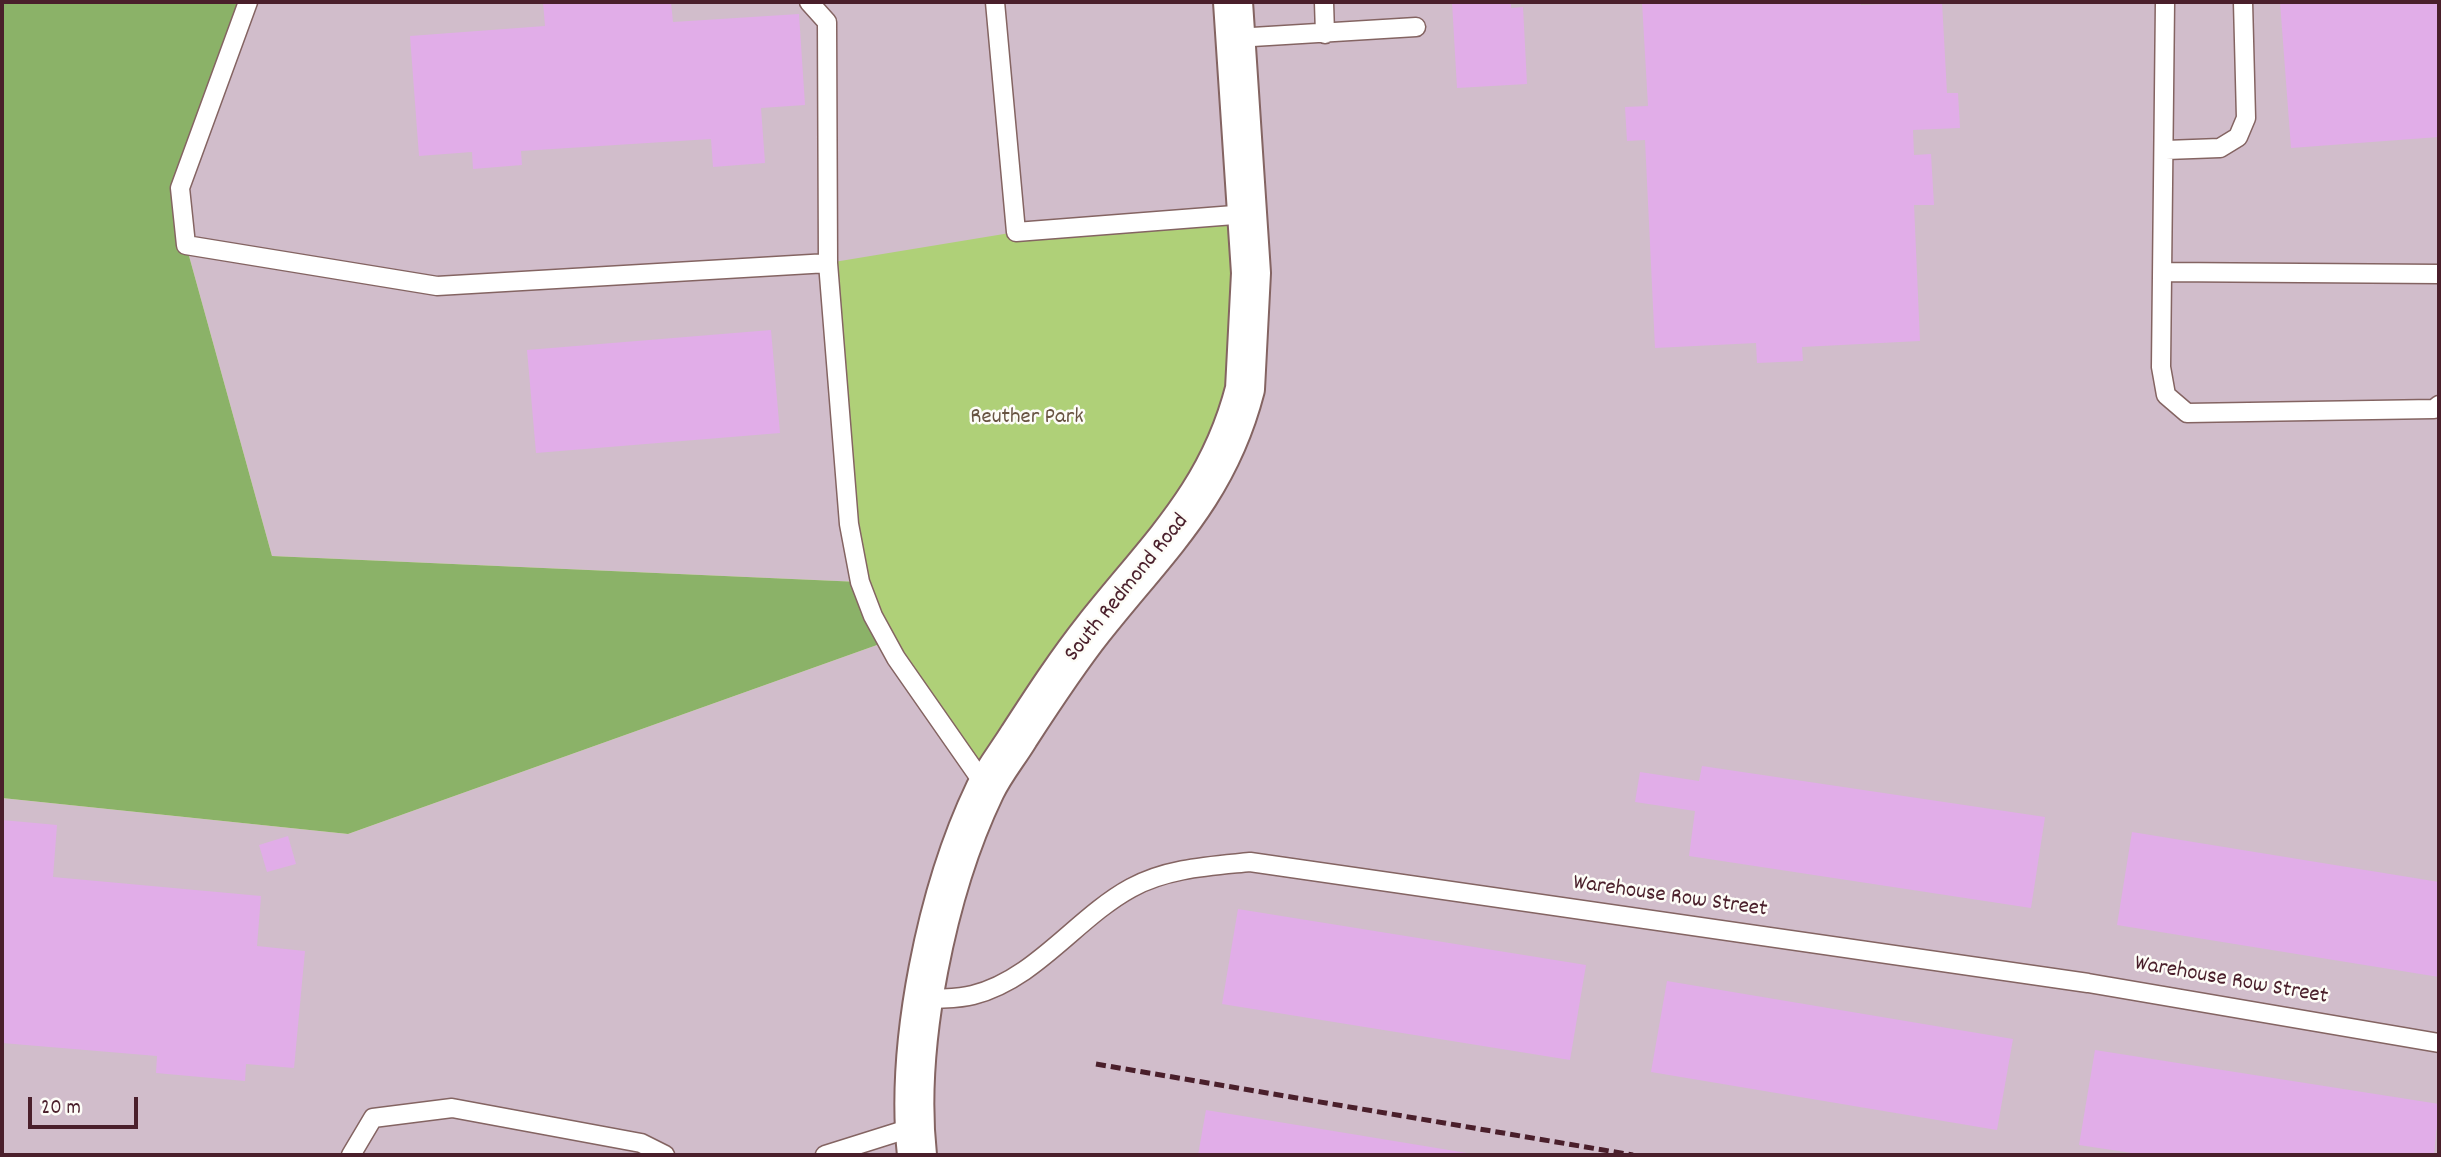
<!DOCTYPE html>
<html>
<head>
<meta charset="utf-8">
<style>
	body { margin:0 }
	#map { position:relative; width:2441px; height:1157px; overflow:hidden; background:#f1e4c9; font-family:Dekko,sans-serif }
	canvas { display:block }
	.frame { position:absolute; inset:0; border:4px solid #4a1f2b; pointer-events:none }
	.scale { position:absolute; left:28px; top:1097px; width:110px; height:32px; box-sizing:border-box; border:4px solid #4a1f2b; border-top:0; padding-left:9px; font-size:21px; line-height:24px; white-space:nowrap; color:#4a1f2b; -webkit-text-stroke:5px #fdfcf7; paint-order:stroke }
</style>
</head>
<body>
<div id="map">
<canvas width="2441" height="1157"></canvas>
<div class="frame"></div>
<div class="scale">20 m</div>
</div>
<script>
const c = document.querySelector('canvas').getContext('2d');
c.lineJoin = 'round';
function fill(path, color) { c.fillStyle = color; c.fill(path, 'evenodd'); }
function trace(path, color, width, dash) { c.strokeStyle = color; c.lineWidth = width; c.lineCap = dash ? 'butt' : 'round'; c.setLineDash(dash || []); c.stroke(path); }
function write(font, color, halo, rows, align = 'center') {
  c.font = font + ' Dekko,sans-serif'; c.lineWidth = 5; c.setLineDash([]); c.textBaseline = 'middle'; c.strokeStyle = halo; c.fillStyle = color; for (const [text, x, y, turn = 0] of rows) {
    c.save(); c.translate(x, y); c.rotate((+turn || 0) * Math.PI / 180); c.textAlign = isNaN(turn) ? turn : align; if (halo) c.strokeText(text, 0, 0); c.fillText(text, 0, 0); c.restore();
  }
}
fill(new Path2D(`
	M248 2H2439V1155H2V798L348 834 891 640 860 582 272 556 186 245 180 188Z`), '#d1bdcb');
fill(new Path2D(`
	M1247 214 1245 389 986 787 891 640 860 582 828 263 1016 232Z`), '#afd078');
fill(new Path2D(`
	M2 2H248L180 188 186 245 272 556 860 582 891 640 348 834 2 798Z`), '#8bb268');
fill(new Path2D(`
	M543 2H671L673 22 799 14 805 105 761 108 765 163 713 167 711 139 521 151 522 165 473 169 472 152 419 156 410 36 545 26Z
	M1452 2H1511V8L1523 7 1527 84 1457 88Z
	M1642 2H1860L1861 5 1942 2 1947 93H1958L1960 128 1913 130 1914 155 1931 154 1934 205H1914L1920 341 1802 347 1803 361 1757 363 1756 343 1655 348 1645 140 1627 141 1625 107 1648 106Z
	M2280 2H2439V137L2291 148Z
	M771 330 780 433 536 453 527 350Z
	M1702 766 2045 817 2031 908 1689 856 1695 811 1635 802 1640 772 1699 781Z
	M2 820 57 825 53 877 261 896 257 946 305 951 294 1068 246 1064 245 1081 156 1073 157 1056 2 1043Z
	M2132 832 2439 882V977L2117 925Z
	M288 836 296 864 267 872 259 845Z
	M1238 909 1586 965 1570 1060 1222 1004Z
	M1667 981 2013 1039 1997 1130 1651 1072Z
	M2095 1050 2439 1104 2434 1155H2145L2079 1145Z
	M1206 1110 1473 1154V1155H1198Z`), '#e1ade8');
const lane = new Path2D(`
	M248 2 180 188 186 245 437 286 828 263 827 22 809 2
	M995 2 1016 232 1247 214
	M1324 2 1325 34
	M2165 2 2161 367 2166 395 2187 413 2434 409 2439 405
	M1236 38 1416 27
	M2166 150 2220 148 2238 137 2246 118 2243 2
	M828 263 849 524 860 582 873 616 896 658 986 787
	M2164 272 2439 274
	M925 1000C941 998 958 999 973 995 1036 979 1076 918 1131 888 1167 868 1211 866 1250 862L2088 983 2439 1043
	M351 1155 373 1118 452 1108 641 1143 665 1155
	M825 1155 914 1127`);
const secondary = new Path2D(`
	M917 1155C905 1045 937 890 985 790 994 771 1008 754 1019 736 1043 699 1067 662 1094 628 1158 547 1218 494 1245 389L1251 273 1233 2`);
trace(lane, '#846462', 21);
trace(secondary, '#846462', 42);
trace(lane, '#fff', 18);
trace(secondary, '#fff', 38);
trace(new Path2D(`
	M1096 1064 1633 1155`), '#4a1f2b', 5, [10, 5]);
write('23px', '#685442', '#fdfcf7', [
	["Reuther Park",1027,419]
]);
write('23px', '#4a1f2b', '#fdfcf7', [
	["South Redmond Road",1128,589,-51],
	["Warehouse Row Street",1670,898,8],
	["Warehouse Row Street",2231,982,10]
]);
</script>
</body>
</html>
